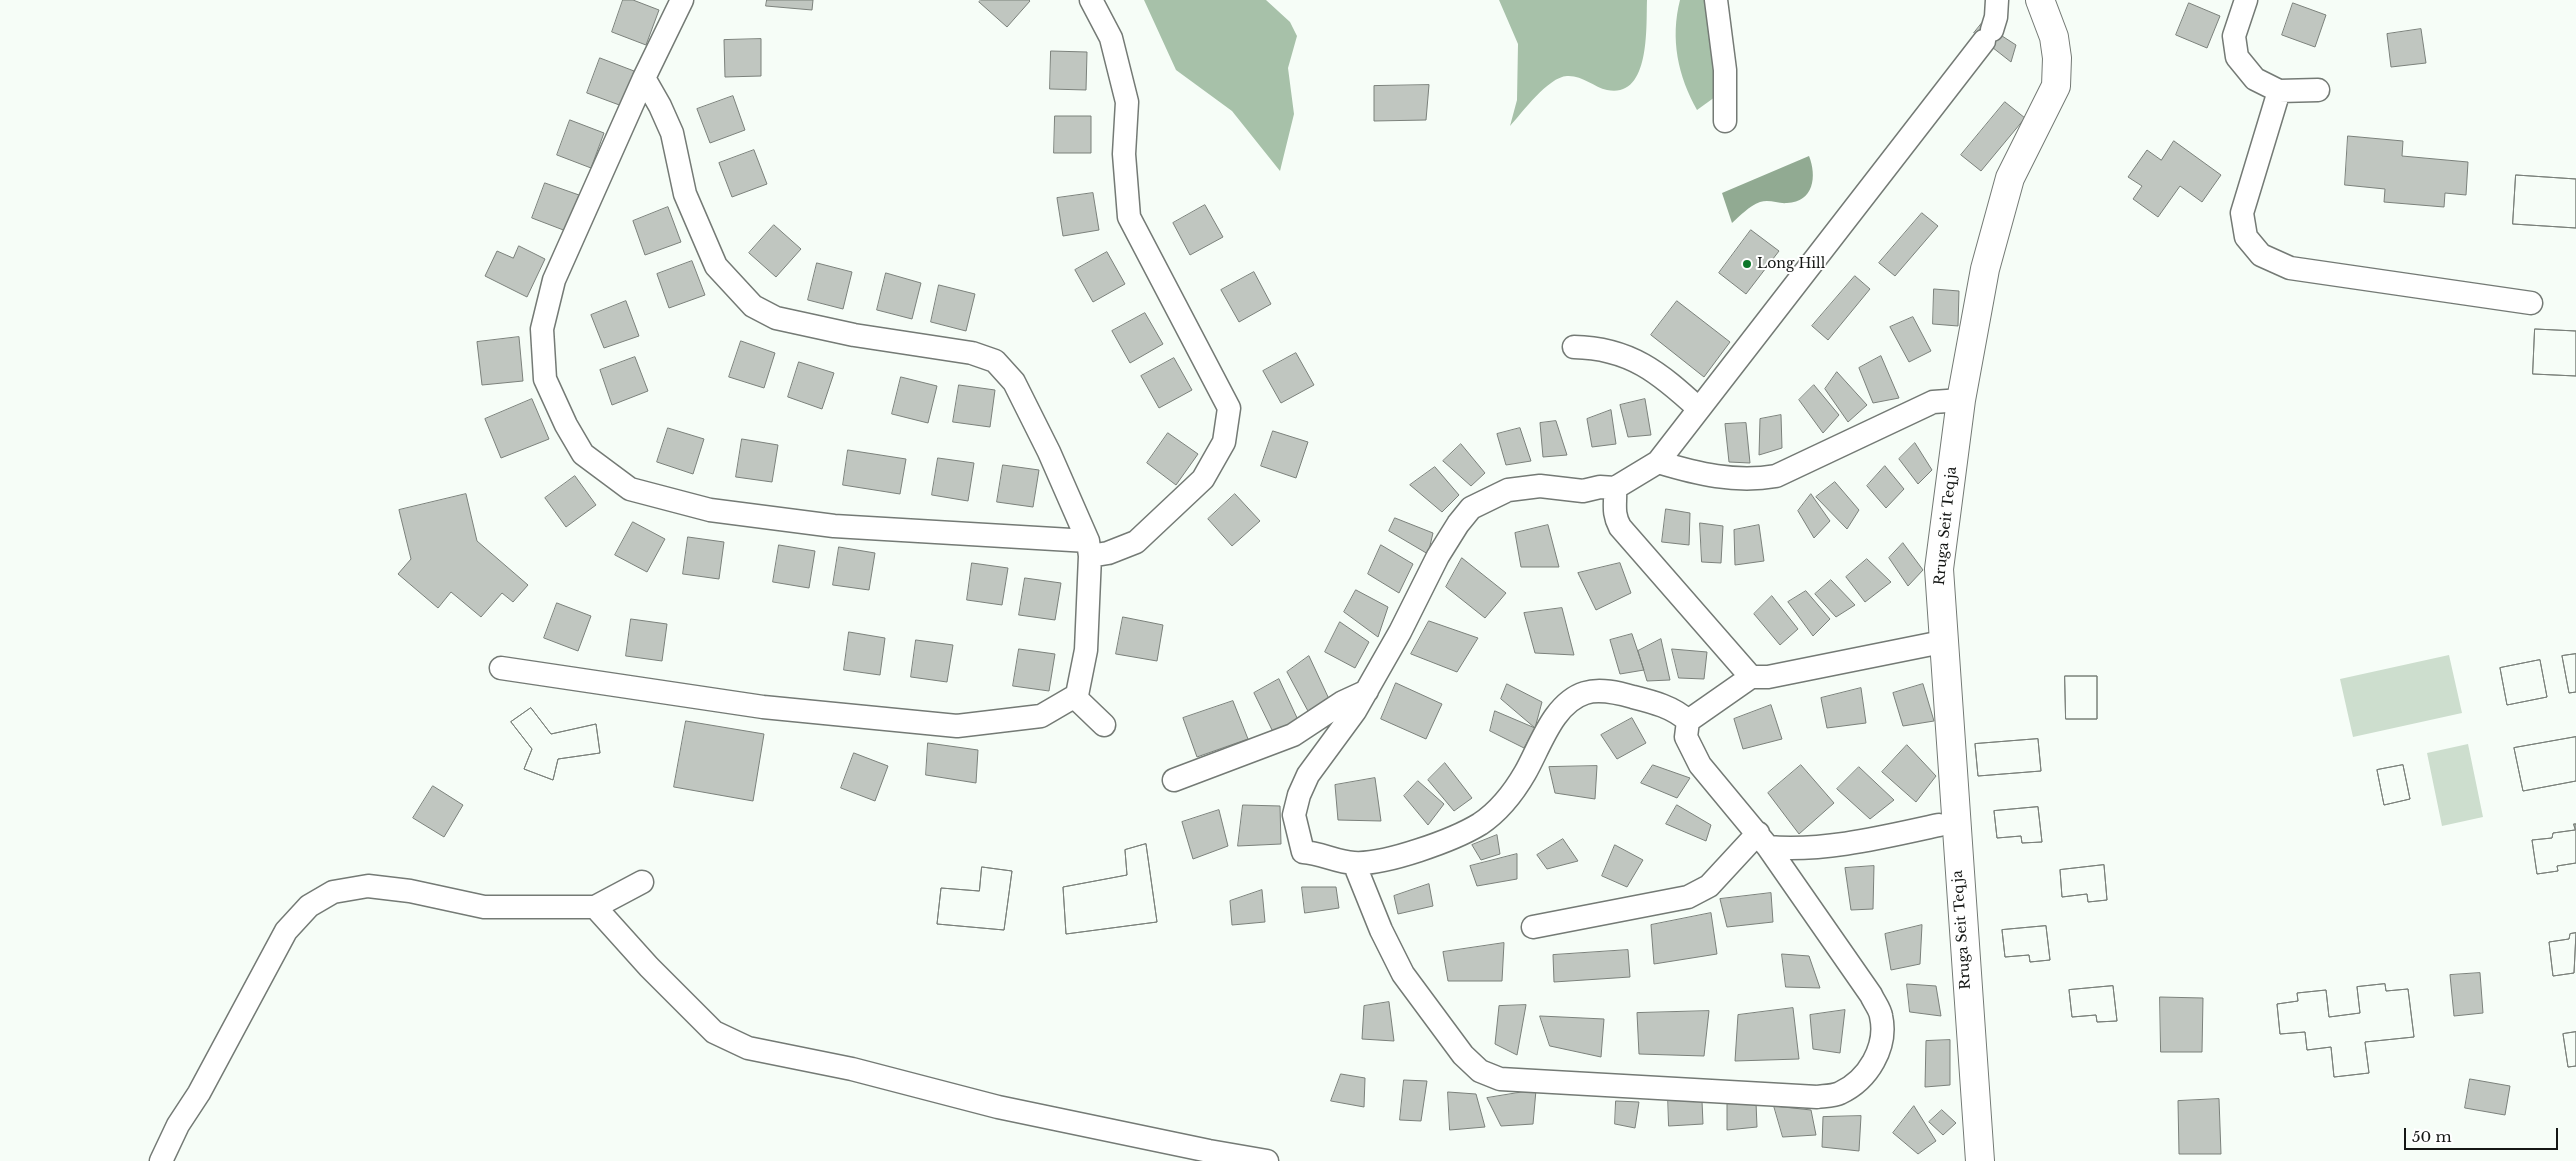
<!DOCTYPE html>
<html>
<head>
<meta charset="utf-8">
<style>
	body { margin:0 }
	#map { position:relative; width:2576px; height:1161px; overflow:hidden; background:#f6fdf7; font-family:"Libre Baskerville",serif }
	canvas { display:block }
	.scale { position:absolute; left:2404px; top:1128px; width:154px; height:22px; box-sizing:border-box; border:2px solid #151715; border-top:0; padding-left:6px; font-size:15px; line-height:18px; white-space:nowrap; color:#151715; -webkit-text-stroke:4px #fff; paint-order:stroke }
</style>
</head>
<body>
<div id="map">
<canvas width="2576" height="1161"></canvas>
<div class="scale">50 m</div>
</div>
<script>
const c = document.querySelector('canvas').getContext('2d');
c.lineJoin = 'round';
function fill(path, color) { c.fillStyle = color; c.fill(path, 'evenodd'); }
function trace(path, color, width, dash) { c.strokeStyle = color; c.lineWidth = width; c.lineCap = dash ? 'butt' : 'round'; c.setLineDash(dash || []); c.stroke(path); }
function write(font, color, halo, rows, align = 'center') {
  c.font = font + ' "Libre Baskerville",serif'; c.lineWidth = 4; c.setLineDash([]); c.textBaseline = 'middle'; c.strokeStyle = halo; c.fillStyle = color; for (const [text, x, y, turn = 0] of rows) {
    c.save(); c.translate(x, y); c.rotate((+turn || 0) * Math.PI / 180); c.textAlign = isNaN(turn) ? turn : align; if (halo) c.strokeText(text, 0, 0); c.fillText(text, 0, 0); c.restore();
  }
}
fill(new Path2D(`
	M2449 655 2462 713 2353 737 2340 679Z
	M2468 744 2483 817 2442 826 2427 753Z`), '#cddece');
fill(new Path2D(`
	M1144 0H1266L1290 22 1297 36 1288 68 1294 114 1280 171 1232 111 1176 70Z
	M1499 0H1647C1646 25 1651 99 1607 90 1594 87 1582 75 1567 76 1548 77 1522 113 1510 126L1517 100 1518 44Z
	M1680 0H1708L1710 13 1715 97 1697 110C1678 76 1670 39 1680 0Z`), '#a7c1a9');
fill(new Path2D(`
	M1809 156C1817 176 1814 202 1787 203 1778 204 1770 199 1760 202 1749 206 1740 216 1732 223L1722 193Z`), '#91aa92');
const building = new Path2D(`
	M623 0H633L659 10 646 45 612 32Z
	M767 0H813L812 10 766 6Z
	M981 0H1029L1030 1 1007 27 979 2Z
	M2189 3 2220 16 2207 48 2176 35Z
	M2293 3 2326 15 2315 47 2282 35Z
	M1982 23 2016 45 2011 62 1974 33Z
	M2421 29 2426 63 2391 67 2387 34Z
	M761 39V76L725 77 724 40Z
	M1051 51 1087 52 1086 90 1050 89Z
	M600 58 634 71 622 106 587 93Z
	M1429 85 1426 120 1374 121V86Z
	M733 96 745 130 710 143 697 109Z
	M2005 102 2025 118 1981 171 1961 155Z
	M1055 116H1091V153H1054Z
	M570 120 604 133 591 168 557 155Z
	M2348 136 2403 141 2402 156 2468 162 2466 195 2445 193 2444 207 2384 202 2385 189 2345 185Z
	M2174 141 2221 175 2202 202 2180 186 2158 217 2133 199 2142 186 2128 177 2147 150 2161 160Z
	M754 150 767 184 732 197 719 163Z
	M2516 175 2576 179V228L2513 224Z
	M2516 175 2576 179V228L2513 224Z
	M545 183 579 195 566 231 532 218Z
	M1093 193 1099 230 1063 236 1057 198Z
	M1205 205 1223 237 1190 255 1173 223Z
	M668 207 681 242 645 255 633 221Z
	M1922 213 1938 226 1895 276 1879 263Z
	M774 225 801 249 776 277 749 253Z
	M1751 230 1779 251 1746 294 1719 273Z
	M519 246 545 259 527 297 485 276 497 251 513 258Z
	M1107 252 1125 284 1093 302 1075 270Z
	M692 261 705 295 669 308 657 274Z
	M817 263 852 272 843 309 808 300Z
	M1254 272 1271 304 1239 322 1221 290Z
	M886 273 921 283 912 319 877 310Z
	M1855 276 1870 289 1828 340 1812 326Z
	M939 285 975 294 966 331 931 322Z
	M1934 289 1959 291 1958 326 1933 324Z
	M626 301 639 336 604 348 591 315Z
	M1677 301 1730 342 1704 377 1651 335Z
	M1145 313 1163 344 1130 363 1112 331Z
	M1913 317 1931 351 1909 362 1890 327Z
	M2535 329 2576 331V376L2533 374Z
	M2535 329 2576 331V376L2533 374Z
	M519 337 523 381 482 385 477 342Z
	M741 341 775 353 764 388 729 377Z
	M1296 353 1314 385 1281 403 1263 371Z
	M1881 356 1899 398 1873 403 1859 368Z
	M635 357 648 391 612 405 600 370Z
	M1174 358 1192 390 1159 408 1141 376Z
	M799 362 834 373 822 409 788 397Z
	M1837 372 1867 405 1848 422 1825 389Z
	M901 377 937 386 928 423 892 414Z
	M959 385 995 390 990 427 953 422Z
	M1814 385 1839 415 1823 433 1799 400Z
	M532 399 549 439 501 458 485 419Z
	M1645 399 1651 435 1628 437 1620 405Z
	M1611 410 1616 444 1592 447 1587 419Z
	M1781 415 1782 448 1759 455 1760 419Z
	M1556 421 1567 455 1543 457 1540 423Z
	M1746 423 1750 463 1729 462 1725 424Z
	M668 428 704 439 693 474 657 462Z
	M1520 428 1531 461 1506 465 1497 434Z
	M1273 431 1308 442 1296 478 1261 466Z
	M1168 433 1198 454 1176 485 1147 463Z
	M742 439 778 445 772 482 736 477Z
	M1915 443 1932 470 1918 484 1899 459Z
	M1461 444 1485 473 1471 486 1443 461Z
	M848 450 906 459 900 494 843 485Z
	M938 458 974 463 968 501 932 495Z
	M1003 465 1039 470 1033 507 997 502Z
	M1885 466 1904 489 1886 508 1867 486Z
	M1435 467 1459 495 1442 512 1410 485Z
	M575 476 596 505 566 527 545 498Z
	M1835 482 1859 510 1847 529 1816 497Z
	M466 494 477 541 528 585 513 602 502 593 481 617 451 592 438 608 398 574 411 559 399 510Z
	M1235 494 1260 521 1232 546 1208 519Z
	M1811 494 1830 521 1814 538 1798 511Z
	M1666 509 1690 513 1689 545 1662 542Z
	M1395 518 1433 533 1428 554 1389 531Z
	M633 522 665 539 647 572 615 555Z
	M1700 523 1723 526 1721 563 1702 562Z
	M1548 525 1559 567H1521L1515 533Z
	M1759 525 1764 561 1735 565 1734 530Z
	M688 537 724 542 719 579 683 574Z
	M1903 543 1923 570 1908 586 1889 558Z
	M779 545 815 551 809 588 773 582Z
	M1381 545 1413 564 1399 593 1368 574Z
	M839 547 875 553 869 590 833 585Z
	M1462 558 1506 593 1485 618 1446 587Z
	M1867 559 1891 582 1865 602 1846 577Z
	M972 563 1008 568 1002 605 967 600Z
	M1620 563 1631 593 1596 610 1578 573Z
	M1025 578 1061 583 1055 620 1019 615Z
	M1831 580 1855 605 1836 617 1815 594Z
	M1356 590 1388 607 1378 637 1344 612Z
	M1806 591 1830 619 1813 636 1788 602Z
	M1772 596 1798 629 1780 645 1754 614Z
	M557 603 591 616 578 651 544 638Z
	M1562 608 1574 655 1535 653 1524 613Z
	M1123 617 1163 625 1157 661 1116 654Z
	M631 619 667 624 662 661 626 656Z
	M1429 621 1478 638 1457 672 1411 654Z
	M1340 622 1369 642 1355 668 1325 652Z
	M849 632 885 638 880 675 844 670Z
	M1632 634 1644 670 1620 674 1610 640Z
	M1661 639 1670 680 1647 681 1638 651Z
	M916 640 953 645 947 682 911 677Z
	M1019 649 1055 654 1049 691 1013 686Z
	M1672 649 1707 652 1704 679 1679 678Z
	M2576 654V692L2569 693 2562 656Z
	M2576 654V692L2569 693 2562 656Z
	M1309 656 1329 699 1309 713 1287 672Z
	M2540 660 2547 697 2507 705 2500 668Z
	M2540 660 2547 697 2507 705 2500 668Z
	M2065 676H2097V719H2066Z
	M2065 676H2097V719H2066Z
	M1279 679 1298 720 1274 734 1254 693Z
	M1396 683 1442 704 1426 739 1381 719Z
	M1507 684 1542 702 1535 728 1501 699Z
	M1923 684 1934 721 1903 726 1893 693Z
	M1861 688 1866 723 1827 728 1821 698Z
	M1233 701 1248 739 1197 757 1183 718Z
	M1771 705 1782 739 1743 749 1734 719Z
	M531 708 551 734 596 724 600 753 558 759 553 780 524 769 532 749 511 722Z
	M531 708 551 734 596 724 600 753 558 759 553 780 524 769 532 749 511 722Z
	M1495 711 1535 728 1524 748 1490 731Z
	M1632 718 1646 743 1617 759 1601 735Z
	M686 721 764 734 753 801 674 787Z
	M2576 737V781L2523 791 2514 748Z
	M2576 737V781L2523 791 2514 748Z
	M2038 739 2041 771 1978 776 1975 744Z
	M2038 739 2041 771 1978 776 1975 744Z
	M928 743 978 750 976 783 926 775Z
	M1907 745 1936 776 1916 802 1882 772Z
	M854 753 888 766 875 801 841 788Z
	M1445 763 1472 798 1454 811 1428 780Z
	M1653 765 1690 778 1677 798 1641 783Z
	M1801 765 1834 803 1799 834 1768 793Z
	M2403 765 2410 799 2384 805 2377 770Z
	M2403 765 2410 799 2384 805 2377 770Z
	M1597 766 1595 799 1555 793 1549 767Z
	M1859 767 1894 800 1870 819 1837 789Z
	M1375 778 1381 821 1338 820 1335 785Z
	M1418 781 1444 804 1428 825 1404 796Z
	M433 786 463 805 444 837 413 818Z
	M1243 805 1280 806 1281 844 1238 846Z
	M1677 805 1711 825 1706 841 1666 824Z
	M2038 807 2042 842 2022 843 2021 836 1997 838 1994 811Z
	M2038 807 2042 842 2022 843 2021 836 1997 838 1994 811Z
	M1219 810 1228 846 1193 859 1182 822Z
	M2574 824H2576V863L2557 866 2558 871 2537 874 2532 840 2552 838 2553 833 2575 830Z
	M2574 824H2576V863L2557 866 2558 871 2537 874 2532 840 2552 838 2553 833 2575 830Z
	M1497 835 1500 854 1481 860 1472 845Z
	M1563 839 1578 861 1547 869 1537 855Z
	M1146 844 1157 922 1066 934 1063 887 1127 875 1125 850Z
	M1146 844 1157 922 1066 934 1063 887 1127 875 1125 850Z
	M1615 845 1643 860 1627 887 1602 876Z
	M1517 854V879L1477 886 1470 866Z
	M2104 865 2107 900 2088 902 2087 894 2062 897 2060 870Z
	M2104 865 2107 900 2088 902 2087 894 2062 897 2060 870Z
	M1874 866 1873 909 1851 910 1845 868Z
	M982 867 1012 871 1004 930 937 924 941 888 979 891Z
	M982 867 1012 871 1004 930 937 924 941 888 979 891Z
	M1429 884 1433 906 1398 914 1394 896Z
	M1302 887H1336L1339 908 1305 913Z
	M1262 890 1265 922 1232 925 1230 901Z
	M1771 893 1773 922 1727 927 1720 899Z
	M1711 913 1717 954 1654 964 1651 925Z
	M1922 925 1920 964 1891 970 1885 934Z
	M2046 926 2050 960 2030 962 2029 955 2005 957 2002 930Z
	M2046 926 2050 960 2030 962 2029 955 2005 957 2002 930Z
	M2576 933 2574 973 2553 976 2549 942 2569 939 2570 934Z
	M2576 933 2574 973 2553 976 2549 942 2569 939 2570 934Z
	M1504 943 1502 981H1448L1443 952Z
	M1628 950 1630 977 1554 982 1553 955Z
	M1782 954 1809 956 1820 988 1786 987Z
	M2480 973 2483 1013 2454 1016 2450 975Z
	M1907 984 1936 986 1941 1016 1910 1012Z
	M2385 984 2386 991 2408 989 2414 1037 2365 1042 2369 1073 2334 1077 2331 1047 2307 1050 2305 1032 2280 1034 2277 1004 2298 1001 2297 993 2326 990 2329 1017 2360 1013 2357 987Z
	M2385 984 2386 991 2408 989 2414 1037 2365 1042 2369 1073 2334 1077 2331 1047 2307 1050 2305 1032 2280 1034 2277 1004 2298 1001 2297 993 2326 990 2329 1017 2360 1013 2357 987Z
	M2113 986 2117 1021 2097 1022 2096 1015 2072 1017 2069 990Z
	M2113 986 2117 1021 2097 1022 2096 1015 2072 1017 2069 990Z
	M2160 997 2203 998 2202 1052H2161Z
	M1389 1002 1394 1041 1362 1039 1364 1006Z
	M1526 1005 1517 1055 1495 1044 1499 1006Z
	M1793 1008 1799 1059 1735 1061 1738 1015Z
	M1845 1010 1840 1053 1813 1049 1810 1015Z
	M1709 1011 1704 1056 1639 1054 1637 1013Z
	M1540 1016 1604 1019 1601 1057 1550 1046Z
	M2576 1032V1066L2568 1067 2563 1034Z
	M2576 1032V1066L2568 1067 2563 1034Z
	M1950 1040V1085L1925 1087 1926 1041Z
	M1341 1074 1365 1078 1364 1107 1331 1101Z
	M2470 1079 2510 1086 2505 1115 2465 1108Z
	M1404 1080 1427 1081 1421 1121 1400 1120Z
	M1536 1090 1533 1124 1501 1126 1487 1098Z
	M1448 1092 1476 1094 1485 1127 1450 1130Z
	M1668 1096 1702 1101 1703 1124 1669 1126Z
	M2219 1099 2221 1154H2179L2178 1101Z
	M1616 1101 1639 1102 1635 1128 1615 1124Z
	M1756 1102 1757 1127 1727 1130V1103Z
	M1774 1106 1811 1110 1816 1135 1783 1137Z
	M1914 1106 1936 1141 1918 1154 1893 1133Z
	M1942 1110 1956 1123 1943 1135 1929 1122Z
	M1861 1116 1859 1151 1822 1147 1823 1117Z`);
fill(building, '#c0c6c0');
trace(building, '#7b817b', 1);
const minor = new Path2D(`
	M1716 0 1725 70V121
	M2246 0 2234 36 2237 57 2255 79 2279 91 2318 90
	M1992 30 1996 17 1997 0
	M644 78 682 0
	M2279 91 2242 213 2246 237 2261 255 2290 268 2531 303
	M1574 347C1630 348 1660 373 1699 409
	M1658 462C1698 474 1735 483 1776 476L1933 402 1961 400
	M1615 488C1616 504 1612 512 1620 527L1751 677H1768L1942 642
	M1088 541 834 526 710 510 630 489 583 454 566 425 545 379 542 329 554 280 644 78 660 106 672 133 685 194 716 266 753 306 776 318 854 335 972 353 995 361 1014 382 1049 452 1088 541 1090 556 1086 650 1077 695 1079 701 1104 725
	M1090 556 1108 553 1136 542 1203 479 1224 442 1229 408 1129 217 1124 154 1127 102 1111 38 1091 0
	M501 668 763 707 957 726 1041 716 1077 695
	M1751 677 1688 721C1673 707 1653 702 1633 697 1619 693 1600 688 1585 693 1553 703 1540 747 1525 773 1514 792 1498 812 1480 824 1454 840 1385 865 1354 863 1336 862 1321 853 1303 852L1294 815 1299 795 1308 775 1355 711 1400 632 1438 556 1458 524 1471 508 1508 490 1540 486 1583 491 1600 487 1615 488 1658 462 1984 41
	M1688 721 1686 737 1700 765 1768 847C1824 852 1884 837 1939 825
	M1174 780 1293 735 1343 702 1367 691
	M1354 863 1381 930 1403 974 1463 1055 1480 1071 1500 1079 1817 1097C1824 1096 1834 1096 1840 1093 1868 1080 1888 1047 1881 1016 1880 1009 1874 1002 1871 995L1768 847
	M595 907 649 967 714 1032 748 1048 852 1069 998 1107 1209 1151 1267 1161
	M1533 927 1688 897 1709 886 1758 833
	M161 1161 178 1125 199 1093 286 931 309 906 333 892 368 886 410 891 484 907H595L642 882`);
const major = new Path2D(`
	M1980 1161 1939 569 1961 400 1985 269 2010 178 2056 86 2057 58 2054 37 2040 0`);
trace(minor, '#747a75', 25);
trace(major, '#747a75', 30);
trace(minor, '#fff', 22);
trace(major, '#fff', 28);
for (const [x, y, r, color] of [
	[1747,264,5,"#0d772a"]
]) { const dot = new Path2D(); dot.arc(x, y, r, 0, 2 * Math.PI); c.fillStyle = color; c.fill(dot); trace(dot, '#fff', 2); }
write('14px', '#151715', '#fff', [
	["Long Hill",1757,264]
], 'left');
write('14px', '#151715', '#fff', [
	["Rruga Seit Teqja",1946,526,-84],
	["Rruga Seit Teqja",1962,930,-94]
]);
</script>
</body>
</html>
